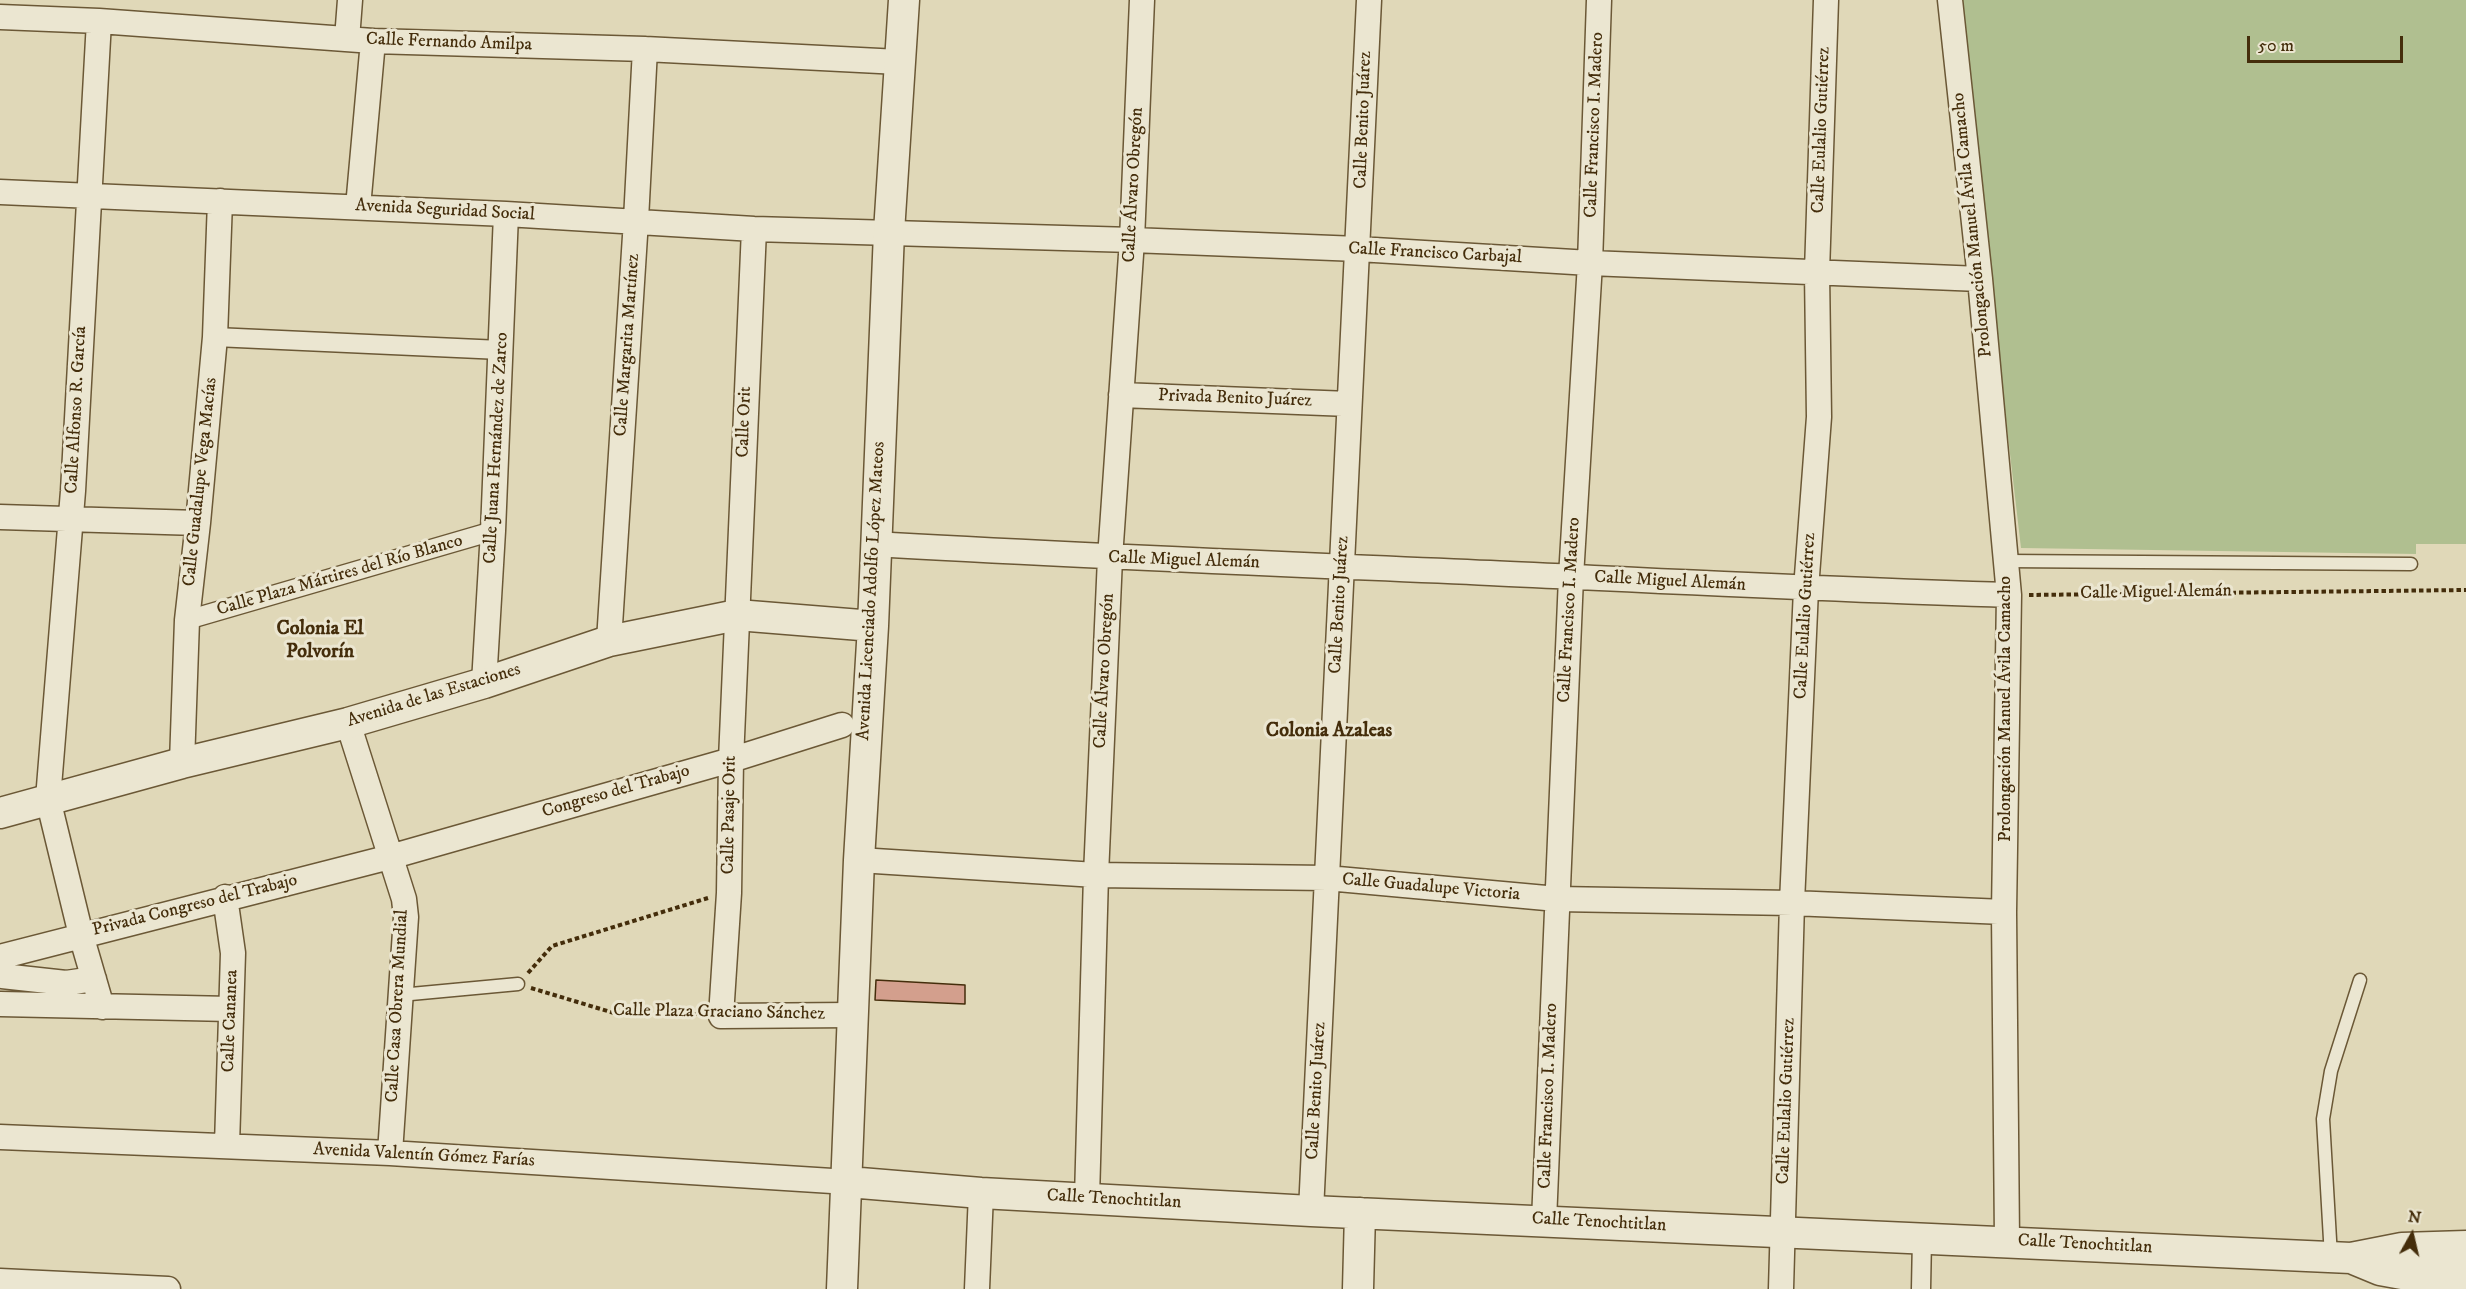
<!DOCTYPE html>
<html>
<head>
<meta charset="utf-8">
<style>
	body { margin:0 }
	#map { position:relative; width:2466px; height:1289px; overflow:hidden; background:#e0d8b8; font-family:"IM FELL DW Pica",serif }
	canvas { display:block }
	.north { position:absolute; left:2382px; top:1205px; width:60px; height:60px; -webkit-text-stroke:4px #ebe6d1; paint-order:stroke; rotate:8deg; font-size:16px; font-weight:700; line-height:24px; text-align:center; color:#442d0b }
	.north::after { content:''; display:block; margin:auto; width:21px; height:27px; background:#442d0b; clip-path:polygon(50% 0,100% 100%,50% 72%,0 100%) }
	.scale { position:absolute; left:2247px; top:36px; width:156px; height:27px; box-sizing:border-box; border:3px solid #442d0b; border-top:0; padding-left:8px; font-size:18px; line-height:21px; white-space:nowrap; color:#442d0b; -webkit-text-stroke:4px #ebe6d1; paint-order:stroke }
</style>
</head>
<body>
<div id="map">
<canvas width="2466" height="1289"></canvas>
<div class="north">N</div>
<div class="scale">50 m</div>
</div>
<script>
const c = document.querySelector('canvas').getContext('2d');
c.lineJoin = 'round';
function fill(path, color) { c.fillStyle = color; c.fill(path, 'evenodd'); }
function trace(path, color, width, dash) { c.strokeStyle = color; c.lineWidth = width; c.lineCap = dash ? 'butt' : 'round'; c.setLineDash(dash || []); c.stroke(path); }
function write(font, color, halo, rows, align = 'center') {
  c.font = font + ' "IM FELL DW Pica",serif'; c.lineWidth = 6; c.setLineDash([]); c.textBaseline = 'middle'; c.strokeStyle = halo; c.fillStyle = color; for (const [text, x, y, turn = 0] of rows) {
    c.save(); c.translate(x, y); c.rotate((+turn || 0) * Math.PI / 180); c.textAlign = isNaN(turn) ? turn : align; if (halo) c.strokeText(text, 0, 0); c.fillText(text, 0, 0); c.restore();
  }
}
fill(new Path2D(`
	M1957 0H2466V544H2416V554L2021 548Z`), '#b0bf90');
const building = new Path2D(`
	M876 980 965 985V1004L875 1000Z`);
fill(building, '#d39f8d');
trace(building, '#442d0b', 1.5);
const service = new Path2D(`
	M2006 561 2411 564
	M400 995 518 984
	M2331 1257 2323 1119 2331 1071 2360 980`);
const pedestrian = new Path2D(`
	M215 337 501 350
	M187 620 493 531
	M1921 1289 1922 1238`);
const minor = new Path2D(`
	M1950 0 1980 279 2009 595 2004 912 2007 1241
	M0 17 99 21 373 41 645 49 899 62
	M99 21 73 491 48 799 81 935 102 1007
	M347 39 350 0
	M0 192 506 214 754 229 1132 240 1358 249 1590 263 1980 279
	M358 207 373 41
	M754 229 731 760 729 893 721 1016 853 1015
	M1121 395 1349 404
	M0 517 198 523
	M874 544C1080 556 1285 564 1490 573 1663 581 1836 590 2009 595
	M609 641 636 220 645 49
	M484 683 493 531 506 214
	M348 723 404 899 406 917 390 1153
	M182 763 187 620 198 523 215 337 220 201
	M859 860 1096 875 1327 878 1557 899 1792 903 2004 912
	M225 897 233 953 227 1145
	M0 957 390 857 731 760 842 725
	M2 976 66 983 94 979
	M0 1004 231 1009
	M0 1137 390 1153 848 1182
	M1087 1198 1096 875 1110 558 1132 240 1142 0
	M1311 1211 1369 0
	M1544 1221 1571 577 1590 263 1599 0
	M0 1281 168 1289
	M977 1289 981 1193
	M1781 1289 1792 903 1806 589 1819 417 1817 272 1826 0`);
const tertiary = new Path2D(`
	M0 813 182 763 348 723 484 683 609 641 737 615 873 626
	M848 1182 981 1193 1311 1211 2351 1258 2402 1248 2466 1246
	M2351 1258 2380 1270 2402 1274H2466
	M842 1289 859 860 873 626 889 232 904 0
	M1358 1289 1360 1213`);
trace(service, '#6b5836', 15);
trace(pedestrian, '#6b5836', 21);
trace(minor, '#6b5836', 27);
trace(tertiary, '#6b5836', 33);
trace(new Path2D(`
	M2029 595 2466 590
	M528 973 552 946 708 898
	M531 988 614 1013 699 1014`), '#442d0b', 4, [4.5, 3]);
trace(service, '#ebe6d1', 12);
trace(pedestrian, '#ebe6d1', 18);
trace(minor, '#ebe6d1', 24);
trace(tertiary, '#ebe6d1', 30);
write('18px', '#442d0b', '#ebe6d1', [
	["Calle Fernando Amilpa",449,43,2],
	["Calle Benito Juárez",1364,120,-88],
	["Calle Francisco I. Madero",1595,125,-88],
	["Calle Eulalio Gutiérrez",1822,130,-88],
	["Calle Álvaro Obregón",1134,185,-87],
	["Avenida Seguridad Social",445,211,3],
	["Prolongación Manuel Ávila Camacho",1973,225,-96],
	["Calle Francisco Carbajal",1435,254,3],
	["Calle Margarita Martínez",628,345,-86],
	["Privada Benito Juárez",1235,399,2],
	["Calle Alfonso R. García",77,410,-87],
	["Calle Orit",745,422,-88],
	["Calle Juana Hernández de Zarco",497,448,-87],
	["Calle Guadalupe Vega Macías",201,482,-84],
	["Calle Miguel Alemán",1184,561,2],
	["Calle Plaza Mártires del Río Blanco",340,576,-16],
	["Calle Miguel Alemán",1670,582,3],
	["Avenida Licenciado Adolfo López Mateos",872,591,-87],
	["Calle Miguel Alemán",2156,593,-1],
	["Calle Benito Juárez",1340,605,-87],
	["Calle Francisco I. Madero",1570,610,-87],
	["Calle Eulalio Gutiérrez",1806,616,-87],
	["Calle Álvaro Obregón",1105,671,-87],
	["Avenida de las Estaciones",434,696,-17],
	["Prolongación Manuel Ávila Camacho",2006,709,-90],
	["Congreso del Trabajo",616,792,-16],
	["Calle Pasaje Orit",730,815,-89],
	["Calle Guadalupe Victoria",1431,888,5],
	["Privada Congreso del Trabajo",195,906,-14],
	["Calle Casa Obrera Mundial",398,1006,-87],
	["Calle Plaza Graciano Sánchez",719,1013,1],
	["Calle Cananea",231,1021,-88],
	["Calle Benito Juárez",1317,1091,-87],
	["Calle Francisco I. Madero",1549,1096,-88],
	["Calle Eulalio Gutiérrez",1787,1101,-88],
	["Avenida Valentín Gómez Farías",424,1156,3],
	["Calle Tenochtitlan",1114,1200,3],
	["Calle Tenochtitlan",1599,1223,3],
	["Calle Tenochtitlan",2085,1245,3]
]);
write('bold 20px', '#442d0b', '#ebe6d1', [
	["Colonia El",320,630],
	["Polvorín",320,653],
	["Colonia Azaleas",1329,732]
]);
</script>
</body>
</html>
